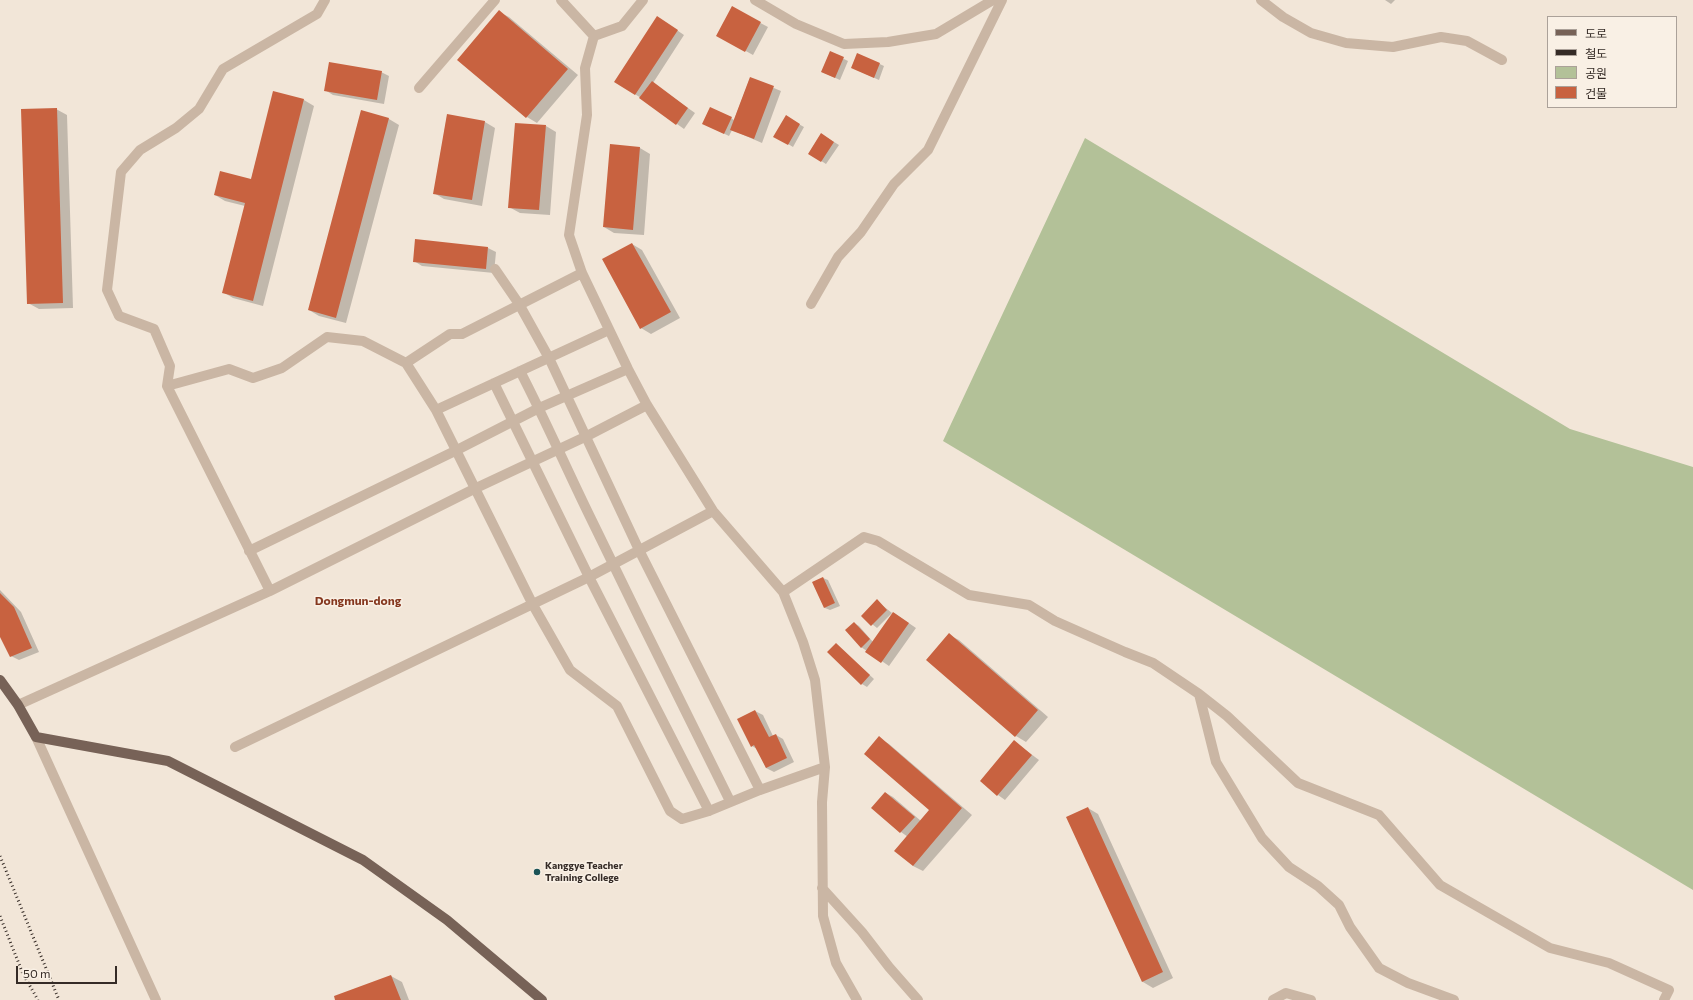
<!DOCTYPE html>
<html>
<head>
<meta charset="utf-8">
<style>
	body { margin:0 }
	#map { position:relative; width:1693px; height:1000px; overflow:hidden; background:#f2e6d8; font-family:Commissioner,"Noto Sans KR",sans-serif }
	canvas { display:block }
	.legend { position:absolute; left:1547px; top:16px; width:130px; height:92px; box-sizing:border-box; background:#f9f0e5; border:1px solid #aba199; margin:0; padding:5px 7px; list-style:none; font-size:12px; color:#352b26 }
	.legend li { display:flex; align-items:center; gap:8px; height:20px }
	.legend b { width:20px; border:1px solid #aba199 }
	.scale { position:absolute; left:16px; top:966px; width:101px; height:18px; box-sizing:border-box; border:2px solid #352b26; border-top:0; padding-left:5px; font-size:12px; line-height:14px; white-space:nowrap; color:#352b26; -webkit-text-stroke:3px #f9f0e5; paint-order:stroke }
</style>
</head>
<body>
<div id="map">
<canvas width="1693" height="1000"></canvas>
<ul class="legend">
<li><b style="height:5px;background:#776257"></b>도로</li>
<li><b style="height:5px;background:#352b26"></b>철도</li>
<li><b style="height:11px;background:#b3c198"></b>공원</li>
<li><b style="height:11px;background:#c86240"></b>건물</li>
</ul>
<div class="scale">50 m</div>
</div>
<script>
const c = document.querySelector('canvas').getContext('2d');
c.lineJoin = 'round';
function fill(path, color) { c.fillStyle = color; c.fill(path, 'evenodd'); }
function trace(path, color, width, dash) { c.strokeStyle = color; c.lineWidth = width; c.lineCap = dash ? 'butt' : 'round'; c.setLineDash(dash || []); c.stroke(path); }
function write(font, color, halo, rows, align = 'center') {
  c.font = font + ' Commissioner,sans-serif'; c.lineWidth = 3; c.setLineDash([]); c.textBaseline = 'middle'; c.strokeStyle = halo; c.fillStyle = color; for (const [text, x, y, turn = 0] of rows) {
    c.save(); c.translate(x, y); c.rotate((+turn || 0) * Math.PI / 180); c.textAlign = isNaN(turn) ? turn : align; if (halo) c.strokeText(text, 0, 0); c.fillText(text, 0, 0); c.restore();
  }
}
fill(new Path2D(`
	M1085 138 1570 429 1693 467V890L943 441Z`), '#b3c198');
fill(new Path2D(`
	M1385 0H1395L1391 4Z
	M732 8 768 27 753 55 717 35Z
	M499 12 509 17 578 75 537 123 527 117 458 60Z
	M665 22 684 35 653 83 695 113 684 129 641 98 616 82Z
	M830 52 848 61 840 80 822 72Z
	M858 54 884 66 879 80 857 70Z
	M381 72 389 76 384 104 333 95 325 90Z
	M750 78 781 91 762 143 732 130 729 136 708 126 731 118 734 120Z
	M274 92 304 100 314 106 263 306 233 298 223 292 245 206 225 201 215 195 251 180Z
	M56 109 67 115 73 308 39 309 28 303Z
	M361 112 389 119 399 125 346 323 319 316 309 310Z
	M447 116 485 122 495 128 482 206 444 199 434 193Z
	M786 117 804 127 793 147 775 136Z
	M546 126 556 132 550 215 520 213 509 207Z
	M821 134 839 145 826 164 809 153Z
	M611 145 640 148 650 154 644 235 614 233 604 227Z
	M416 240 488 248 496 252 494 273 422 266 414 261Z
	M632 244 642 250 680 318 651 334 641 328Z
	M823 578 828 580 840 606 830 610 825 608 813 582Z
	M0 590 21 612 39 652 19 660 11 656 0 635Z
	M877 601 892 613 877 628 862 616Z
	M894 613 916 628 889 666 861 647 854 623 859 626 873 642Z
	M949 635 959 640 1048 717 1026 742 1016 736Z
	M836 644 874 679 867 687 862 684Z
	M755 711 763 715 773 736 776 735 783 739 794 762 774 772 766 768 757 749 752 746Z
	M879 738 889 744 972 815 923 871 913 866 908 837 901 832 873 808 886 793 893 797 921 821 931 810Z
	M1015 742 1039 760 1005 800 998 795Z
	M1088 808 1098 814 1173 978 1153 988 1143 982Z
	M391 976 402 982 409 1000H336L335 997Z`), '#0003');
fill(new Path2D(`
	M732 6 761 22 745 52 716 36Z
	M499 10 568 69 526 118 457 60Z
	M657 16 678 30 635 95 614 82Z
	M830 51 844 57 835 78 821 72Z
	M857 53 880 63 874 78 851 68Z
	M329 62 382 71 377 100 324 91Z
	M750 77 774 86 754 139 730 130Z
	M652 81 688 108 676 125 639 98Z
	M273 91 304 99 253 301 222 293 245 203 214 195 220 171 251 179Z
	M710 107 732 117 724 134 702 124Z
	M57 108 63 303 27 304 21 109Z
	M361 110 389 118 336 318 308 310Z
	M447 114 485 121 472 200 433 194Z
	M786 115 800 124 788 145 773 137Z
	M515 123 546 125 539 210 508 208Z
	M821 133 834 142 821 162 808 154Z
	M610 144 640 147 633 230 603 227Z
	M415 239 488 247 486 269 413 262Z
	M632 243 671 312 640 329 602 259Z
	M823 577 835 603 824 608 812 582Z
	M0 593 14 607 32 648 10 657 0 637Z
	M877 599 887 610 871 626 861 616Z
	M893 612 909 623 881 663 865 652Z
	M854 622 870 639 861 648 845 630Z
	M949 633 1038 710 1015 737 926 660Z
	M836 643 870 675 861 685 827 652Z
	M755 710 769 737 776 734 787 758 766 768 754 745 751 747 737 719Z
	M879 736 962 808 913 866 894 851 929 810 864 754Z
	M1014 740 1032 755 997 796 980 781Z
	M885 792 915 817 900 833 871 808Z
	M1088 807 1163 972 1142 982 1066 817Z
	M391 975 401 1000H335L334 996Z`), '#c86240');
trace(new Path2D(`
	M561 0 594 36
	M643 0 622 26 594 36 585 68 587 115 569 235 582 273 628 369 647 405 713 511 783 592 803 642 815 680 825 767 822 802 823 916 836 963 857 1000
	M755 0 796 24 844 44 888 42 936 34 993 0
	M1261 0 1283 17 1311 33 1346 43 1393 47 1441 37 1467 41 1502 60
	M419 88 495 0
	M495 269 519 304 549 358 639 550 760 790
	M811 304 838 257 861 232 894 184 928 150 1002 0
	M406 363 450 334H462L582 273
	M520 371C547 423 570 477 596 529 640 620 685 711 730 801
	M494 383 589 577 709 811
	M167 386 229 369 253 378 282 368 327 337 363 341 406 363 436 410 533 605 570 670 617 706 670 811 682 819 709 811 760 790 825 767
	M436 410 609 330
	M249 551 455 451 539 408 628 369
	M270 591 167 386 170 366 154 329 119 316 107 290 121 172 140 150 176 128 199 109 223 69 317 14 325 0
	M783 592 864 537 878 541 969 595 1029 605 1055 621 1125 652 1153 663 1199 694 1227 716 1298 783 1379 815 1440 885 1550 948 1609 963 1669 990 1664 1000
	M1199 694 1216 762 1262 838 1289 867 1318 886 1339 905 1350 927 1379 968 1408 983 1454 1000
	M18 705 270 591 474 489 587 436 647 405
	M36 737 156 1000
	M235 747 589 577 713 511
	M822 888 862 932 889 967 918 1000
	M1273 1000 1286 993 1311 1000`), '#cab6a4', 10);
trace(new Path2D(`
	M0 680 18 705 36 737 168 761 363 860 447 920 542 1000`), '#776257', 10);
trace(new Path2D(`
	M0 856 59 1000
	M0 916 23 974 38 1000`), '#352b26', 3, [1, 3]);
for (const [x, y, r, color] of [
	[537,872,4,"#1b5357"]
]) { const dot = new Path2D(); dot.arc(x, y, r, 0, 2 * Math.PI); c.fillStyle = color; c.fill(dot); trace(dot, '#f9f0e5', 1.5); }
write('bold 10px', '#352b26', '#f9f0e5', [
	["Kanggye Teacher",545,866],
	["Training College",545,878]
], 'left');
write('bold 12px', '#85371e', '#f9f0e5', [
	["Dongmun-dong",358,601]
]);
</script>
</body>
</html>
